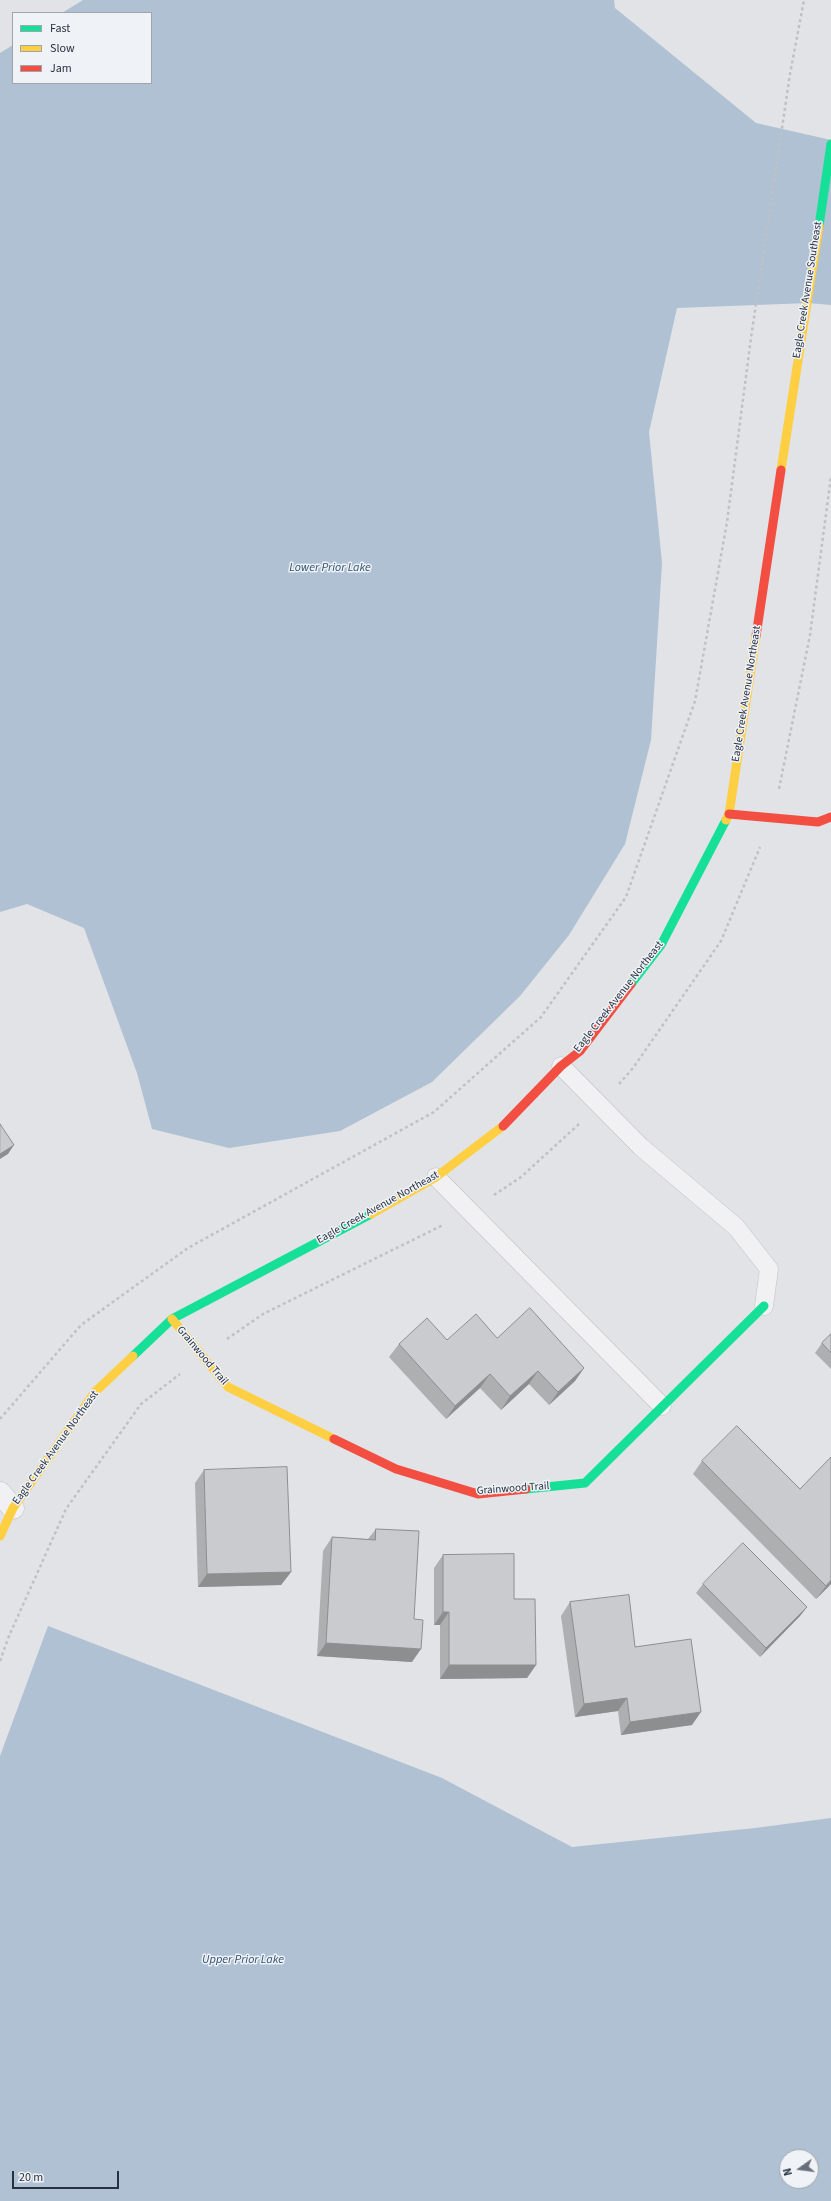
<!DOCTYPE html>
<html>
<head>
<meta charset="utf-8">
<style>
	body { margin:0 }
	#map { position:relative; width:831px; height:2201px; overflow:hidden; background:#e1e3e6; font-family:"Source Sans 3",sans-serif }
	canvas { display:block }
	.legend { position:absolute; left:12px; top:12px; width:140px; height:72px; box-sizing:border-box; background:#eff2f6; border:1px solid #9fa5ad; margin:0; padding:5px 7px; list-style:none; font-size:12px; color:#283140 }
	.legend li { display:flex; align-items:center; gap:8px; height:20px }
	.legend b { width:20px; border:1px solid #9fa5ad }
	.north { position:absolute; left:779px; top:2149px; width:40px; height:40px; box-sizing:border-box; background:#eff2f6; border:1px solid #9fa5ad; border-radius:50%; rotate:256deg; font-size:11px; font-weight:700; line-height:16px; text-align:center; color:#283140 }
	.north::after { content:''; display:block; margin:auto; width:14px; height:18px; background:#696f7a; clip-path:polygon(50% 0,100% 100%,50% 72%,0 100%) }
	.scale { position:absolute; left:12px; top:2171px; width:107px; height:18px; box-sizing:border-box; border:2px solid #283140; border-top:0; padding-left:5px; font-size:12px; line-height:14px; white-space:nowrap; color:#283140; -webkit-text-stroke:3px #eff2f6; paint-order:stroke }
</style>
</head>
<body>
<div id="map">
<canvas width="831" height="2201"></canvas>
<ul class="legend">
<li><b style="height:5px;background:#16e098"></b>Fast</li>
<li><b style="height:5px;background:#ffcf43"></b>Slow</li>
<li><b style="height:5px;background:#f24e42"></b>Jam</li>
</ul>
<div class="north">N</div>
<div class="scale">20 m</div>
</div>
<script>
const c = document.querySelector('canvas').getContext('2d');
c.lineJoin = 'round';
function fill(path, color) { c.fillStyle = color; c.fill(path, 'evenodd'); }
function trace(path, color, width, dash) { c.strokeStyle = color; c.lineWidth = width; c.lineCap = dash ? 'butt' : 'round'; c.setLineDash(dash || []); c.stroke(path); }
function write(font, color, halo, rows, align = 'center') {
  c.font = font + ' "Source Sans 3",sans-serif'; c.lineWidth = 3; c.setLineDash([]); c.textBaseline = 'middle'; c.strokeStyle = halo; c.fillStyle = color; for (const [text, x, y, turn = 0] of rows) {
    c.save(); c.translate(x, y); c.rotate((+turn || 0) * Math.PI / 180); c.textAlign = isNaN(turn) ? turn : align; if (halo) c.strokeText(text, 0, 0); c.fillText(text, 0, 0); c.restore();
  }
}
fill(new Path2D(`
	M83 0H614L615 8 756 123 831 140V305L808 303 677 308 649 432 662 563 651 740 625 844 569 935 520 996 432 1082 340 1131 229 1148 152 1129 137 1073 84 928 27 904 0 912V53L13 45V83H151V13H62Z
	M48 1626 442 1778 572 1847 755 1828 831 1818V2201H0V1756ZM787 2157H811V2181H787Z`), '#afc1d2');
const lane = new Path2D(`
	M561 1066 641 1147 736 1227 769 1269 764 1306
	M436 1177 662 1406`);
const street = new Path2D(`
	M0 1493 13 1508`);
trace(lane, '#bfc1c4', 19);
trace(street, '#bfc1c4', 23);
trace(new Path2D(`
	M779 789 810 635 831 476
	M619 1084 633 1068 721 941 760 847
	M494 1195 521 1177 579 1124
	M227 1339 263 1314 443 1225
	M0 1419 81 1325 188 1248 434 1112 541 1017 626 897 695 701 727 522 751 338 790 74 804 0
	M0 1661 9 1636 66 1509 141 1404 180 1374`), '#c0c1c7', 2.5, [3, 3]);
trace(lane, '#f1f1f3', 18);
trace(street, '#f1f1f3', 22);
trace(new Path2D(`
	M819 226 831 144
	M631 984 661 945 726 820
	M133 1356 172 1319 371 1214
	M526 1489 585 1483 764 1306`), '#16e098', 9);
trace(new Path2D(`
	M781 470 819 226
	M726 820 729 814 756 636
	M371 1214 436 1177 503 1126
	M172 1319 228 1387 334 1439
	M0 1536 13 1508 95 1392 133 1356`), '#ffcf43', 9);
trace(new Path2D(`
	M756 636 781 470
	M729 814 818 822 831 817
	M503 1126 561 1066 580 1051 631 984
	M334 1439 396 1469 478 1494 526 1489`), '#f24e42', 9);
fill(new Path2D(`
	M831 1334V1369L815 1353 822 1343Z
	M497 1338 584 1368 575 1381 549 1405 529 1384 501 1410 480 1388 446 1419 389 1357 399 1344Z
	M702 1461 831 1584 816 1599 693 1474Z
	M204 1470 291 1572 281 1585 198 1587 195 1483Z
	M376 1529 412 1662 317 1656 323 1551 332 1537 368 1539Z
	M443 1555 514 1599 536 1665 527 1678 440 1679V1625H434V1568Z
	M703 1584 807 1607 800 1616 760 1657 696 1593Z
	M570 1602 635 1647 692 1725 621 1735 618 1711 575 1717 561 1616Z`), '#adafb1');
fill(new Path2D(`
	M14 1145 8 1154 0 1159V1154Z
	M584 1368 575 1381 549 1405 558 1392Z
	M538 1371 529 1384 501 1410 510 1396Z
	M490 1374 480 1388 446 1419 455 1406Z
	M291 1572 281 1585 198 1587 207 1574Z
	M831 1580V1584L816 1599 826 1586Z
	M807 1607 800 1616 760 1657 766 1648Z
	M443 1612H449L440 1625H434Z
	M326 1643 421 1649 412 1662 317 1656Z
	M449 1665H536L527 1678 440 1679Z
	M627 1698 618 1711 575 1717 584 1704Z
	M701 1712 692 1725 621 1735 630 1722Z`), '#8d8e90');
const building = new Path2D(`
	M0 1124 14 1145 0 1154Z
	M530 1308 584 1368 558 1392 538 1371 510 1396 490 1374 455 1406 399 1344 427 1318 447 1340 476 1314 497 1338Z
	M831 1334V1353L822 1343Z
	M737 1426 800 1489 831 1457V1580L826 1586 702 1461Z
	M287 1467 291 1572 207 1574 204 1470Z
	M376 1529 419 1531 414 1619 423 1620 421 1649 326 1643 332 1537 375 1540Z
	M743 1543 807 1607 766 1648 703 1584Z
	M514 1554V1599H535L536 1665H449V1612H443V1555Z
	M629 1595 635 1647 691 1639 701 1712 630 1722 627 1698 584 1704 570 1602Z`);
fill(building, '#c9cbce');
trace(building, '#8d8e90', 1);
write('11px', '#283140', '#eff2f6', [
	["Eagle Creek Avenue Southeast",808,290,-81],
	["Eagle Creek Avenue Northeast",747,694,-81],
	["Eagle Creek Avenue Northeast",619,997,-52],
	["Eagle Creek Avenue Northeast",378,1208,-29],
	["Grainwood Trail",202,1356,50],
	["Eagle Creek Avenue Northeast",56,1448,-54],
	["Grainwood Trail",513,1489,-4]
]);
write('italic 12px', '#325173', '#eff2f6', [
	["Lower Prior Lake",330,568],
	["Upper Prior Lake",243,1960]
]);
</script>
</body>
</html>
